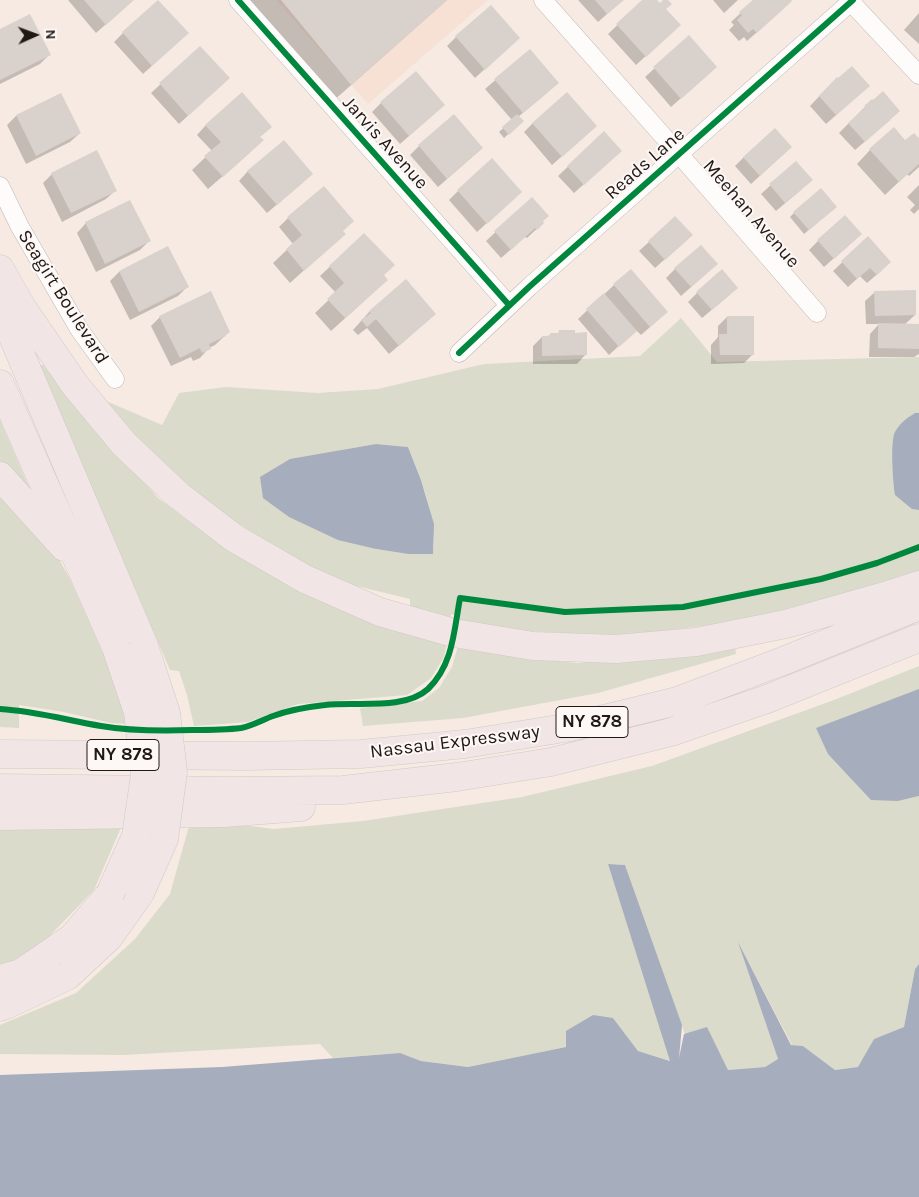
<!DOCTYPE html>
<html>
<head>
<meta charset="utf-8">
<style>
	body { margin:0 }
	#map { position:relative; width:919px; height:1197px; overflow:hidden; background:#f6eae3; font-family:Karla,sans-serif }
	canvas { display:block }
	.north { position:absolute; left:10px; top:10px; width:50px; height:50px; -webkit-text-stroke:4px #fdf8f6; paint-order:stroke; rotate:88deg; font-size:14px; font-weight:700; line-height:20px; text-align:center; color:#201814 }
	.north::after { content:''; display:block; margin:auto; width:18px; height:22px; background:#201814; clip-path:polygon(50% 0,100% 100%,50% 72%,0 100%) }
</style>
</head>
<body>
<div id="map">
<canvas width="919" height="1197"></canvas>
<div class="north">N</div>
</div>
<script>
const c = document.querySelector('canvas').getContext('2d');
c.lineJoin = 'round';
function fill(path, color) { c.fillStyle = color; c.fill(path, 'evenodd'); }
function trace(path, color, width, dash) { c.strokeStyle = color; c.lineWidth = width; c.lineCap = dash ? 'butt' : 'round'; c.setLineDash(dash || []); c.stroke(path); }
function write(font, color, halo, rows, align = 'center') {
  c.font = font + ' Karla,sans-serif'; c.lineWidth = 4; c.setLineDash([]); c.textBaseline = 'middle'; c.strokeStyle = halo; c.fillStyle = color; for (const [text, x, y, turn = 0] of rows) {
    c.save(); c.translate(x, y); c.rotate((+turn || 0) * Math.PI / 180); c.textAlign = isNaN(turn) ? turn : align; if (halo) c.strokeText(text, 0, 0); c.fillText(text, 0, 0); c.restore();
  }
}
fill(new Path2D(`
	M276 0H488L368 104Z`), '#f7e1d5');
fill(new Path2D(`
	M681 318 717 362 919 357V413H915L912 509 919 510V571L889 581 742 621 624 636 523 631 459 620 460 616 451 614 450 619 410 608V599L348 584 297 560 209 505 143 444 106 401 162 425 179 393 226 387 318 393 378 389 484 364 640 356ZM376 444 408 447C422 481 437 517 433 554H408L376 549 342 450Z
	M39 365H43L158 498 221 546 303 592 447 642 444 657 431 678 407 695 298 704 248 722 194 726 187 695 179 671 170 670Z
	M0 420 35 501 0 464Z
	M0 490 55 552 71 581 120 691 126 724 111 723 64 712 19 705V728L0 727Z
	M458 646 527 658 578 663 735 646 736 654 598 693 463 718 363 726 360 708 422 701 439 688 452 667Z
	M919 666V691L898 801 919 796V964L915 969 904 1027 874 1039 859 1067 835 1070 803 1046 792 1045 740 946 778 1059 765 1067 728 1070 707 1028 685 1034 625 865 608 864 671 1061 638 1051 613 1018 566 1047 468 1067 421 1061 400 1053 333 1058 320 1044 124 1055 0 1054V1025L76 993 135 939 170 894 191 819 274 829 363 821 522 797 652 766 834 700Z
	M0 821 123 823 94 890 37 949 0 967Z`), '#dadbca');
fill(new Path2D(`
	M915 413H919V510L912 509 895 495C893 483 890 441 895 432 900 423 907 418 915 413Z
	M376 444 408 447 421 480 434 524 433 554H408L376 549 338 540 289 517 263 498 260 477 290 459Z
	M919 689V796L898 801 871 800 828 754 816 728Z
	M608 864 625 865 682 1025 679 1058 684 1034 707 1027 728 1070 765 1067 778 1059 738 942 791 1045 803 1046 835 1070 858 1067 874 1039 904 1027 915 969 919 964V1197H0V1075L222 1067 400 1053 421 1061 468 1067 566 1047V1031L593 1015 613 1018 638 1051 670 1061Z`), '#a6adbc');
fill(new Path2D(`
	M68 0H133L96 33Z
	M248 0H447L332 102Z
	M578 0H623L598 22Z
	M644 0H656L660 5 667 0 665 9 670 34 636 65 608 34Z
	M713 0H738L724 13Z
	M755 0H790L782 10 747 41 744 37 739 41 729 30 734 25 731 22Z
	M919 13V44L904 30Z
	M0 30 49 55 40 64 0 84Z
	M123 33 178 42 143 74 114 42Z
	M456 37 509 47 475 78 447 46Z
	M689 37 706 76 671 107 645 77Z
	M200 48 219 87 179 124 151 93Z
	M529 51 548 92 518 117V125L504 138 499 132 512 120 485 89Z
	M830 85 859 95 826 124 810 106Z
	M60 94 80 133 70 142 26 164 7 125 16 116Z
	M381 103 434 114 400 144 372 112Z
	M865 107 890 120 855 150 839 133Z
	M533 123 586 135 552 165 524 132Z
	M206 125 259 138 248 154 208 189 192 170 212 151 197 135Z
	M604 133 611 160 574 193 558 176Z
	M919 139V167L909 176 907 174 885 195 857 164 870 150Z
	M419 146 472 157 438 187 410 155Z
	M791 147 751 184 735 166 744 157Z
	M796 162 802 189 776 211 761 194Z
	M248 171 302 183 267 213 239 181Z
	M52 174 116 190 106 199 62 222 43 183Z
	M919 185V209L914 214 910 210 915 205 907 197Z
	M458 191 511 201 477 232 449 200Z
	M532 198 543 223 527 238 525 237 501 258 486 241Z
	M130 202 149 241 140 250 96 272 77 233 86 223Z
	M831 211 804 234 790 217 794 213Z
	M288 218 342 231 344 234 290 283 273 263 293 244 279 227Z
	M675 218 682 244 655 268 639 251Z
	M364 234 383 275 373 293 331 331 315 313 336 293 320 276Z
	M868 238 881 271 867 283 860 276 848 287 833 271Z
	M818 241 851 243 824 267 809 250Z
	M168 248 187 287 178 296 130 320 110 281 119 272Z
	M675 269 707 273 681 296 666 278Z
	M614 285 658 320 641 335 636 330 609 355 578 319Z
	M875 292 915 315 904 325H919V354L914 357H869L870 334 879 324H866L865 301Z
	M697 293 727 297 702 318 688 302Z
	M370 311 425 323 389 354 367 328 358 335 353 330Z
	M160 317 229 332 215 345 209 348 200 358 193 361 191 357 171 366 151 326Z
	M727 317 753 354 744 363 711 364V345L718 337V326Z
	M560 331 574 334 586 354 577 364H533V346L542 337 557 334Z`), '#0003');
fill(new Path2D(`
	M84 0H134L106 25Z
	M158 0 189 33 152 66 122 32Z
	M281 0H447L351 85Z
	M595 0H624L607 14Z
	M642 0H657L660 3 663 0H668L672 4 666 9 681 25 646 57 616 24Z
	M753 0H791L792 1 757 33 753 29 748 33 737 20 742 15 739 12Z
	M491 5 520 38 485 70 455 36Z
	M30 14 51 55 0 80V29Z
	M689 35 717 67 681 99 653 67Z
	M200 46 230 78 188 116 159 83Z
	M530 49 559 83 523 113 494 79Z
	M852 66 870 86 836 115 819 96 837 77 838 78Z
	M416 71 445 105 409 136 380 102Z
	M883 91 900 111 865 142 848 123 866 107 864 106 872 99 873 100Z
	M242 92 272 127 260 137 264 140 223 177 204 156 221 142 205 125Z
	M567 92 597 126 562 157 532 123Z
	M61 93 81 133 36 156 16 115Z
	M454 114 483 148 447 179 418 145Z
	M517 114 524 121 509 135 502 127Z
	M894 127 905 140 914 133 919 138V164L899 182 869 149Z
	M775 128 792 147 760 176 743 157Z
	M604 131 622 151 584 185 567 166Z
	M284 140 313 174 277 205 247 171Z
	M97 150 117 191 71 213 51 173Z
	M492 158 522 192 487 224 457 190Z
	M796 161 813 180 785 203 769 184Z
	M324 186 354 221 343 231 346 234 304 271 286 249 302 235 287 217Z
	M821 188 837 207 809 230 793 212Z
	M532 197 549 216 543 221 544 223 537 230 535 228 511 250 494 231Z
	M130 200 151 241 105 264 85 222Z
	M845 215 862 234 834 259 817 240Z
	M675 216 693 235 665 260 648 241Z
	M364 233 395 265 384 275 388 280 345 318 327 299 344 283 329 266Z
	M868 236 891 262 877 275 870 268 857 279 841 261Z
	M701 245 718 264 691 287 674 268Z
	M168 246 189 287 139 312 119 271Z
	M631 269 668 312 650 327 613 284Z
	M722 269 738 288 712 310 696 292Z
	M406 279 436 314 399 346 376 319 367 327 361 320 371 313 369 311Z
	M916 290V315L875 316 874 291Z
	M211 291 230 332 225 335 226 336 209 344 211 349 202 353 200 348 180 358 159 316Z
	M604 293 637 331 619 347 586 309Z
	M727 316H754V355H720L719 334H727Z
	M878 323 919 324V349L878 348Z
	M559 330H575V333L587 332V355L542 356V336H550V333H559Z`), '#d9d1cb');
const street = new Path2D(`
	M238 0 509 305
	M543 0 679 154 817 313
	M849 0 919 75
	M0 186 20 227 79 329 115 379
	M459 353 529 287 853 0`);
const highway = new Path2D(`
	M0 269 22 308 75 385 124 444 178 495 234 538 305 579 380 612 454 633 533 646 616 649 696 642 786 624 885 596 919 585
	M0 306 144 646
	M0 384 116 647
	M0 476 64 547
	M0 754 246 756 361 754 465 744 571 727 677 701 783 661 919 606
	M0 788 232 791 343 790 457 777 551 762 671 732 767 699 919 638
	M0 816 224 813 301 807
	M0 979 21 973 72 938 110 894
	M0 1007 6 1005 67 976 109 937 140 893`);
trace(street, '#c0b6b1', 19);
trace(highway, '#cfcac6', 29);
trace(street, '#fefcfb', 18);
trace(highway, '#f2e5e6', 28);
const highwayBridge = new Path2D(`
	M140 893 164 839 173 772 166 713 144 646
	M110 894 136 836 145 775 138 712 116 647`);
trace(highwayBridge, '#cfcac6', 29, []);
trace(highwayBridge, '#f2e5e6', 28);
trace(new Path2D(`
	M238 0 509 305
	M459 353 529 287 853 0
	M0 709C35 711 66 720 101 726 130 731 162 731 192 730 208 730 225 730 241 728 252 726 262 720 273 716 289 710 307 707 325 705 354 701 404 711 428 689 453 665 454 631 460 598L565 612 683 607 821 579 877 563 919 547`), '#00873e', 6);
for (const [x, y, w] of [
	[592,722,72],
	[123,755,72]
]) { const box = new Path2D(); box.roundRect(x - w / 2, y - 15.5, w, 31, 4); c.fillStyle = '#fdf8f6'; c.fill(box); trace(box, '#201814', 1); }
write('bold 18px', '#201814', null, [
	["NY 878",592,722],
	["NY 878",123,755]
]);
write('19px', '#201814', '#fdf8f6', [
	["Jarvis Avenue",385,143,48],
	["Reads Lane",645,164,-41],
	["Meehan Avenue",751,214,49],
	["Seagirt Boulevard",63,297,58],
	["Nassau Expressway",455,742,-7]
]);
</script>
</body>
</html>
